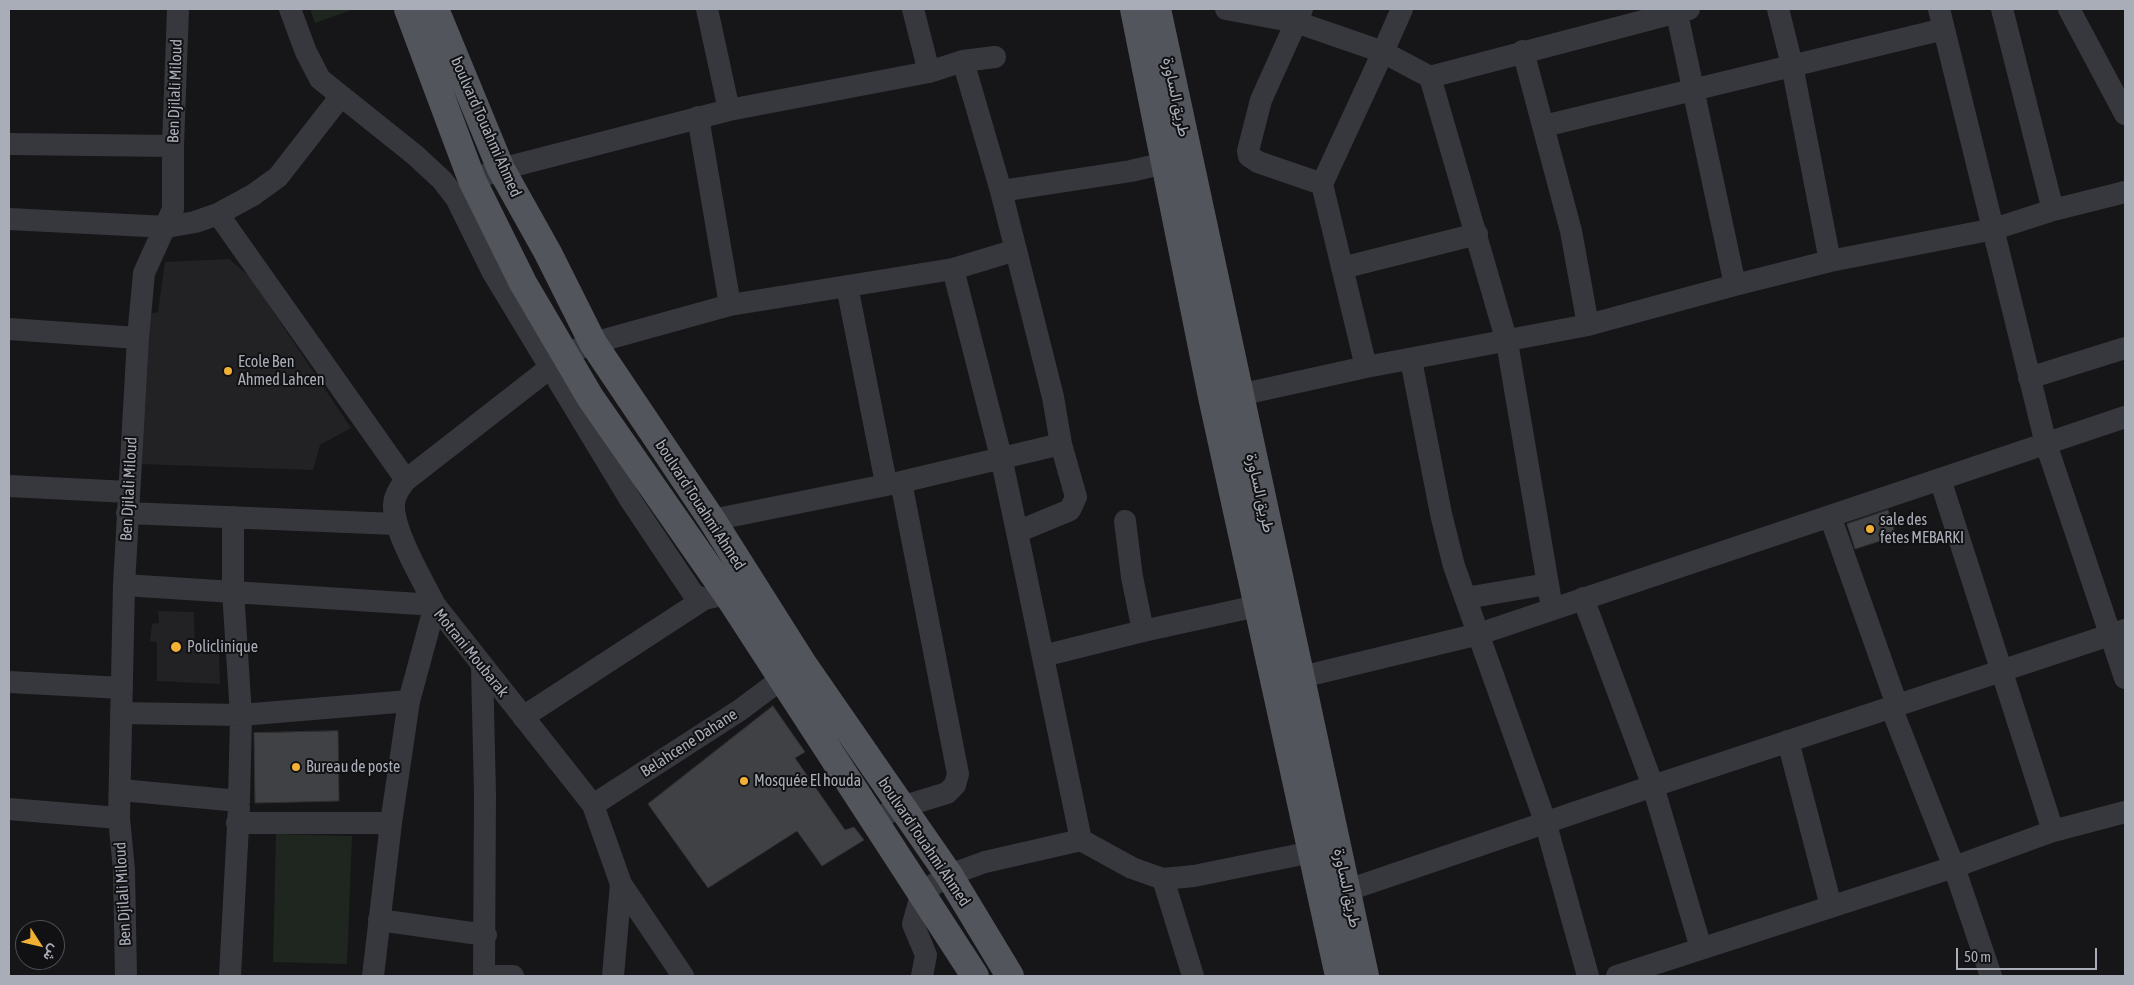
<!DOCTYPE html>
<html>
<head>
<meta charset="utf-8">
<style>
	body { margin:0 }
	#map { position:relative; width:2134px; height:985px; overflow:hidden; background:#161618; font-family:"Asap Condensed",Vazirmatn,sans-serif }
	canvas { display:block }
	.frame { position:absolute; inset:0; border:10px solid #a8adb8; pointer-events:none }
	.north { position:absolute; left:15px; top:920px; width:50px; height:50px; box-sizing:border-box; background:#111113; border:1px solid #4d4f55; border-radius:50%; rotate:125deg; font-size:14px; font-weight:700; line-height:20px; text-align:center; color:#a8adb8 }
	.north::after { content:''; display:block; margin:auto; width:18px; height:22px; background:#f2b134; clip-path:polygon(50% 0,100% 100%,50% 72%,0 100%) }
	.scale { position:absolute; left:1956px; top:948px; width:141px; height:22px; box-sizing:border-box; border:2px solid #a8adb8; border-top:0; padding-left:6px; font-size:15px; line-height:18px; white-space:nowrap; color:#a8adb8; -webkit-text-stroke:4px #111113; paint-order:stroke }
</style>
</head>
<body>
<div id="map">
<canvas width="2134" height="985"></canvas>
<div class="frame"></div>
<div class="north">ش</div>
<div class="scale">50 m</div>
</div>
<script>
const c = document.querySelector('canvas').getContext('2d');
c.lineJoin = 'round';
function fill(path, color) { c.fillStyle = color; c.fill(path, 'evenodd'); }
function trace(path, color, width, dash) { c.strokeStyle = color; c.lineWidth = width; c.lineCap = dash ? 'butt' : 'round'; c.setLineDash(dash || []); c.stroke(path); }
function write(font, color, halo, rows, align = 'center') {
  c.font = font + ' "Asap Condensed",Vazirmatn,sans-serif'; c.lineWidth = 4; c.setLineDash([]); c.textBaseline = 'middle'; c.strokeStyle = halo; c.fillStyle = color; for (const [text, x, y, turn = 0] of rows) {
    c.save(); c.translate(x, y); c.rotate((+turn || 0) * Math.PI / 180); c.textAlign = isNaN(turn) ? turn : align; if (halo) c.strokeText(text, 0, 0); c.fillText(text, 0, 0); c.restore();
  }
}
fill(new Path2D(`
	M229 259 250 277 351 428 320 445 313 470 139 464 145 315 158 312 165 262Z
	M158 611 194 612 195 653 219 654 220 684 157 681V642L150 641 152 624 159 623Z`), '#222225');
fill(new Path2D(`
	M310 9H354L315 23Z
	M276 834 352 836 347 964 273 962Z`), '#1e261f');
const building = new Path2D(`
	M1888 510 1896 536 1855 549 1847 524Z
	M773 706 805 752 795 758 845 830 854 827 864 840 822 866 797 831 708 888 648 804Z
	M338 731 339 801 255 803 254 733Z`);
fill(building, '#404145');
trace(building, '#303034', 1);
trace(new Path2D(`
	M290 9 306 52 320 79 415 155 442 180 456 198 492 271 631 501 694 595 704 599 727 594
	M707 9 729 110
	M913 9 929 72
	M1226 9 1296 22 1383 52 1402 9
	M1302 9 1261 100 1248 151 1249 156 1258 162 1322 184
	M1676 9 1735 285
	M1778 9 1792 65 1830 261
	M1939 9 2046 444 2125 678
	M2002 9 2053 210
	M2069 9 2125 114
	M1523 51 1571 231 1588 325
	M963 61 1001 191 1053 397 1061 444 1076 497 1070 510 1017 532 1081 840
	M1430 77 1507 342 1552 608
	M698 117 730 305
	M1544 126 1944 29
	M9 144 173 146
	M472 180 501 169 729 110 929 72 963 61 995 57
	M1001 191 1131 171 1165 163
	M218 214 406 480
	M9 219 167 227 195 222 218 214 253 195 278 177 341 96
	M1342 268 1477 234
	M953 269 1001 457 1017 532
	M847 286 886 483
	M9 329 138 338
	M1411 360 1441 514 1454 566 1545 821 1588 976
	M1366 367 1322 184 1383 52 1430 77 1689 9
	M2029 378 2125 348
	M1223 396 1239 395 1366 367 1588 325 1735 285 1830 261 1994 229 2053 210 2125 192
	M1940 479 2053 831
	M9 486 128 492
	M127 513 396 524
	M1830 516 1897 705
	M233 517V591L241 715 409 701 435 605C423 581 395 534 394 508 393 497 399 488 406 480L551 367 565 354 593 343 730 305 953 269 1016 250
	M712 520 901 482 1061 444
	M1125 521 1132 577 1143 631
	M124 585 435 605 593 805 621 884 613 976
	M1466 598 1547 584
	M1583 598 1653 786 1701 948
	M1043 656 1143 631 1257 606
	M482 667 485 794 484 976H513
	M1285 681 1479 634 2125 417
	M9 682 122 688
	M1891 707 1954 867 1991 976
	M523 717 704 599
	M1788 741 1831 906
	M121 790 239 801 241 715 121 713
	M593 805 740 710 795 669
	M9 809 119 818
	M875 819 901 807 947 793 955 785 958 774 901 482
	M237 823H391L409 701
	M1163 879 1193 976
	M621 884 683 976
	M1330 894 1348 890 1653 786 2125 630
	M379 920 486 935
	M126 976 124 870 119 818 124 585 138 338 144 273 173 209V146L178 9
	M230 976 239 807
	M373 976 391 823
	M922 976 926 955 913 924 922 892 949 875 985 862 1081 840 1132 868 1163 879 1194 876 1312 852
	M1617 976 1954 867 2053 831 2125 812`), '#37383d', 22);
trace(new Path2D(`
	M408 9 472 180 523 283 590 397 727 594 975 976
	M435 9 501 169 548 253 593 343 712 520 803 664 949 875 1010 976
	M1134 9 1212 397 1339 976
	M1157 9 1365 976`), '#53555c', 28);
for (const [x, y, r, color] of [
	[228,371,5,"#f2b134"],
	[1870,529,5,"#f2b134"],
	[176,647,6,"#f2b134"],
	[296,767,5,"#f2b134"],
	[744,781,5,"#f2b134"]
]) { const dot = new Path2D(); dot.arc(x, y, r, 0, 2 * Math.PI); c.fillStyle = color; c.fill(dot); trace(dot, '#111113', 2); }
write('16px', '#a8adb8', '#111113', [
	["Ben Djilali Miloud",175,91,-88],
	["طريق الساورة",1176,97,78],
	["boulvard Touahmi Ahmed",486,127,66],
	["Ben Djilali Miloud",129,489,-87],
	["طريق الساورة",1260,493,77],
	["boulvard Touahmi Ahmed",700,505,57],
	["Motrani Moubarak",471,653,51],
	["Belahcene Dahane",689,743,-33],
	["boulvard Touahmi Ahmed",924,842,56],
	["طريق الساورة",1347,888,78],
	["Ben Djilali Miloud",123,894,-93]
]);
write('16px', '#a8adb8', '#111113', [
	["Ecole Ben",238,362],
	["Ahmed Lahcen",238,380],
	["sale des",1880,520],
	["fetes MEBARKI",1880,538],
	["Policlinique",187,647],
	["Bureau de poste",306,767],
	["Mosquée El houda",754,781]
], 'left');
</script>
</body>
</html>
